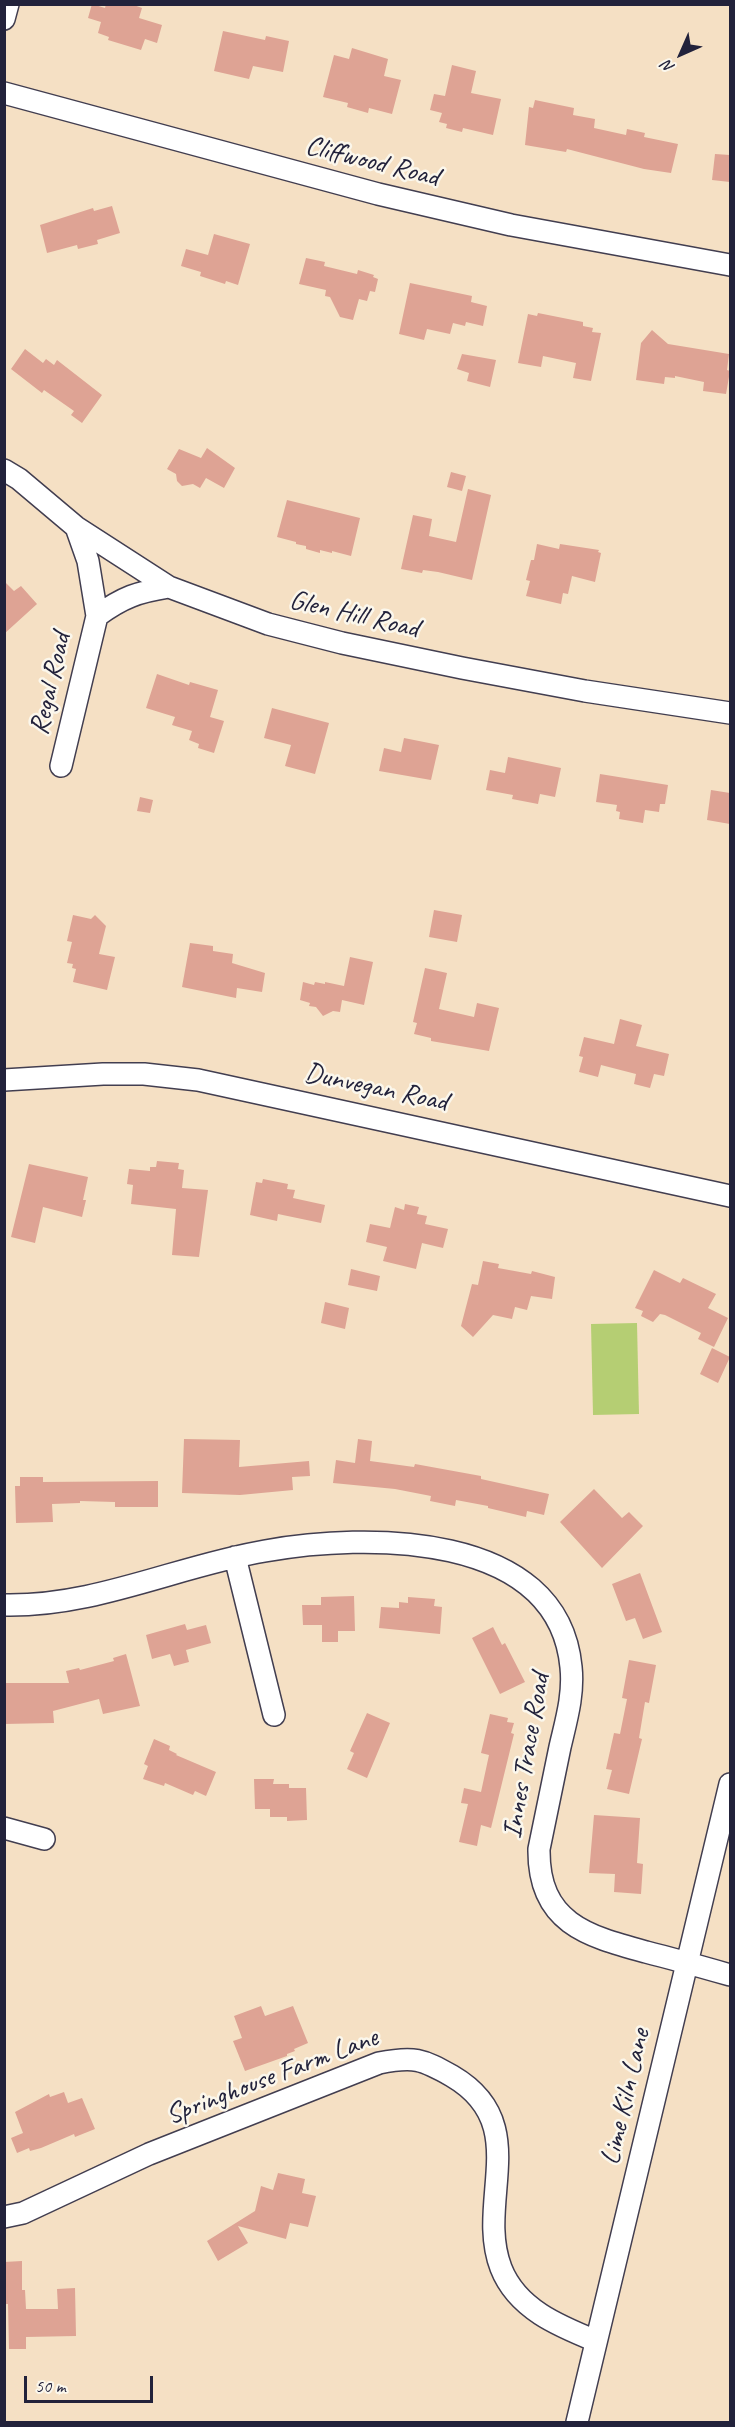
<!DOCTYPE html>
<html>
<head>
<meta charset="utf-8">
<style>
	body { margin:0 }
	#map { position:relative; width:735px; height:2427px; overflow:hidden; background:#f5e0c4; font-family:Caveat,sans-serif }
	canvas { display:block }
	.frame { position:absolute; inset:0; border:6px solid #22223b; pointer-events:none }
	.north { position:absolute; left:651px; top:24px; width:60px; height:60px; -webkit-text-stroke:4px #fbf7ec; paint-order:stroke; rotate:225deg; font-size:16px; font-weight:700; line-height:24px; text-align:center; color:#22223b }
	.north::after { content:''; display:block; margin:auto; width:21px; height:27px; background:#22223b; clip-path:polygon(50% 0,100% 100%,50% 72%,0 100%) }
	.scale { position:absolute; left:24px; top:2376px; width:129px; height:27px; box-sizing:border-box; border:3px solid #22223b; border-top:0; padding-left:8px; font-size:18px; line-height:21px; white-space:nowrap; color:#22223b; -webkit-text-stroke:4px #fbf7ec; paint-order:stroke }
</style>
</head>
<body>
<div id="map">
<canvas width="735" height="2427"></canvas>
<div class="frame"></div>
<div class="north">N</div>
<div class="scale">50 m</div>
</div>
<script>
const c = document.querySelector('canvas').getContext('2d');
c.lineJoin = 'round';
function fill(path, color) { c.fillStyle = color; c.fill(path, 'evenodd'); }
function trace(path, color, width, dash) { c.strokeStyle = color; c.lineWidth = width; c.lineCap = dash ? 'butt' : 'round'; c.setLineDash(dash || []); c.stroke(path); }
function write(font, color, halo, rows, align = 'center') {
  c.font = font + ' Caveat,sans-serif'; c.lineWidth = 5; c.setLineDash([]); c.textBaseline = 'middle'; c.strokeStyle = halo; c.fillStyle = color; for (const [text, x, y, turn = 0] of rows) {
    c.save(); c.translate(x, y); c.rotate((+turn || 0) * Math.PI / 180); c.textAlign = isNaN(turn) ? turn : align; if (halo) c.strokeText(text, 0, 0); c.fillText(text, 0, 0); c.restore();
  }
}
fill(new Path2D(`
	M637 1323 639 1414 593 1415 591 1324Z`), '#b5ce73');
fill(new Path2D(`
	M92 4 105 8 106 4H131L142 8 139 18 162 25 157 43 145 39 141 50 108 40 109 37 98 33 101 22 88 18Z
	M223 31 265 40 266 36 289 41 283 72 253 66 249 79 214 71Z
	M352 48 388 59 384 76 401 80 392 114 369 108 368 113 347 107 348 103 323 97 334 55 349 59Z
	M452 65 476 71 471 93 501 99 493 135 463 128 462 132 446 128 447 124 439 122 442 113 430 110 434 94 445 96Z
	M535 100 574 108 573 115 595 119 594 128 626 135 627 129 645 133 644 137 678 144 671 173 644 169 567 149 566 152 525 145 529 107 533 108Z
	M715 154 730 155V182L712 180Z
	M112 206 120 233 97 240 98 244 78 249 77 245 47 253 40 225 93 208 94 211Z
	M214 234 250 244 238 285 226 281 225 284 200 276 201 272 181 266 186 249 208 255Z
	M306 258 325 262 324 266 357 274 358 270 374 275 373 277 378 279 375 292 370 291 367 301 359 299 353 320 340 317 330 297 325 296 326 290 299 284Z
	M410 283 472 296 471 302 487 306 483 326 466 322 465 326 453 323 450 334 427 329 424 340 399 334Z
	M538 313 583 322V326L593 328 592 332 601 333 591 381 573 378 576 363 543 356 541 367 518 363 528 314 537 316Z
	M652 330 668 344 729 354 727 370 730 371 726 394 703 391 704 382 675 376V378L665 377 664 384 636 380 641 343Z
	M25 349 43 363 46 359 54 365 57 360 102 395 82 423 71 415 74 411 44 390 42 393 11 369Z
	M462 354 496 360 490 387 467 381 469 373 457 369Z
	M207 448 235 468 224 488 206 478 200 488 193 484 182 486 177 481 176 474 167 469 179 449 201 458Z
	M451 472 466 476 462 491 447 487Z
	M468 489 491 495 472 580 438 572 423 570 422 573 401 569 413 515 432 519 429 536 456 542Z
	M287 500 360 518 351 556 332 551V553L320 550V553L306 549V546L296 544V542L277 537Z
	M537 544 559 549 560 544 599 550 598 552 601 553 595 582 572 576 568 594 563 593 561 604 526 596 530 581 526 580 531 560H534Z
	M4 581 14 591 21 586 37 604 4 634Z
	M157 674 189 685 190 682 218 690 210 717 224 721 214 753 198 748 199 744 189 740 192 731 172 725 175 717 146 708Z
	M272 708 329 723 315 774 285 766 291 745 264 738Z
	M404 738 439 745 431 780 379 771 384 748 401 752Z
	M508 757 561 768 555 797 540 794 538 804 512 799 513 795 486 790 490 770 505 773Z
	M600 774 668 785 665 804H660L659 812 645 810 643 823 619 819 620 812 616 811 617 805 596 802Z
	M711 790 730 793V824L707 820Z
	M140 797 153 800 150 813 137 811Z
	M434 910 462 915 457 942 429 937Z
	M73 915 91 919 95 915 106 926 99 954 115 957 107 990 73 982 76 969 72 968 73 964 67 963 72 942 67 941Z
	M190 943 213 946V951L233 954 232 963 265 973 262 992 237 988 236 998 182 987Z
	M350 957 373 962 364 1005 342 1000 340 1012 333 1011 323 1016 316 1007 309 1006 310 1003 300 1000 303 982 314 985 315 982 325 984V982L344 986Z
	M425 968 447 973 439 1009 474 1017 477 1003 499 1008 489 1051 431 1041V1038L414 1034 417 1023 413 1022Z
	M620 1019 642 1025 636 1046 669 1054 664 1076 654 1074 650 1088 634 1084 636 1074 601 1065 598 1077 579 1072 583 1057 579 1056 584 1037 614 1044Z
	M157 1161 179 1163 178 1169 184 1170 182 1188 208 1190 199 1257 172 1255 176 1209 131 1204 133 1185 127 1184 129 1169 150 1171V1167H156Z
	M29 1164 88 1177 83 1200H86L82 1217 43 1207 35 1243 11 1237Z
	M263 1179 288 1184 287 1189 295 1190 293 1198 325 1205 321 1223 278 1214 277 1221 250 1215 256 1182 262 1183Z
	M405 1204 419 1207 417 1214 427 1216 425 1224 448 1229 443 1248 422 1243 416 1269 383 1261 387 1247 366 1242 370 1224 390 1228 395 1207 404 1210Z
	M483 1261 499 1264 498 1268 531 1274 532 1271 555 1277 552 1299 531 1296 527 1310 515 1307 512 1319 493 1315 473 1337 461 1326 472 1284 478 1285Z
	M351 1269 380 1276 377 1291 348 1285Z
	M654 1270 680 1283 683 1278 716 1294 708 1308 728 1318 714 1347 698 1339 701 1333 665 1315 660 1314 653 1322 641 1316 643 1311 635 1308Z
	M325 1302 349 1308 345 1329 321 1323Z
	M712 1348 730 1357 718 1383 700 1374Z
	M184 1439 240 1440 239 1467 309 1461 310 1476 292 1477 293 1490 240 1495 182 1493Z
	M358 1439 372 1441 370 1461 414 1467 415 1464 481 1476V1479L549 1494 544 1515 527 1511 526 1517 488 1508V1506L456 1500 455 1506 430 1501 431 1496 395 1489 333 1483 336 1460 355 1463Z
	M20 1477H43V1482L158 1481V1507H115V1502L80 1501V1503L52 1504 53 1522 16 1523 15 1486H20Z
	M594 1489 622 1518 629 1512 643 1526 602 1568 560 1522Z
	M640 1573 662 1632 643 1639 635 1618 626 1621 612 1584Z
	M354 1596 355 1631H338V1642H322V1625H303L302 1605H321V1597Z
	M408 1597 435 1599 434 1606 442 1607 440 1634 379 1628 381 1607 399 1608V1602L408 1603Z
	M185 1624 187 1630 206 1625 211 1643 186 1650 189 1662 174 1666 170 1654 152 1659 146 1635Z
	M493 1627 502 1645 505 1643 525 1682 500 1694 472 1638Z
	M126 1654 140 1706 103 1714 99 1699 53 1711 54 1723 4 1724V1683H69L66 1671 79 1668 80 1670 114 1661 113 1658Z
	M629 1660 656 1665 649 1703 645 1702 639 1738 642 1739 629 1794 607 1789 612 1770 606 1769 614 1733 620 1734 627 1699 622 1698Z
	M367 1713 390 1723 367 1778 347 1769 354 1753 350 1751Z
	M490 1714 508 1718 507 1722 514 1723 511 1733 514 1734 491 1828 481 1825 477 1846 459 1842 468 1804 461 1803 464 1788 481 1792 489 1755 481 1753Z
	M154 1739 170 1746 169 1750 177 1754 176 1755 216 1772 206 1796 195 1791 193 1795 165 1783 164 1786 143 1779 148 1766 144 1764Z
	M254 1779H274L273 1784H289V1788H306L307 1820 287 1821V1817H270V1809H255Z
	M594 1815 640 1818 637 1863 643 1864 641 1894 614 1892 615 1874 589 1873Z
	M261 2006 265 2016 293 2006 308 2043 294 2049 295 2051 287 2054V2056L245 2071 233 2041 242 2038 234 2016Z
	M64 2092 68 2103 82 2098 95 2129 75 2137 74 2134 41 2148 30 2151 29 2148 17 2153 11 2138 23 2133 15 2112 49 2094 50 2097Z
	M278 2173 305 2179 302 2193 316 2196 308 2227 290 2223 286 2239 238 2226 248 2243 218 2261 207 2241 255 2211 261 2186 273 2190Z
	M22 2261V2290H25L26 2309H58L57 2289 75 2288 76 2336 26 2337V2349H9L8 2304H4V2262Z`), '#dea394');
const minor = new Path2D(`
	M4 19 8 4
	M4 93 378 194 511 225 730 265
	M4 470 19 479 76 527 169 587 268 624 342 643 462 668 585 691 730 713
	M97 616C123 597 138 592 169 587
	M61 766 97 616 88 561 76 527
	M4 1080 103 1074H144L198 1080 730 1196
	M235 1557 274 1715
	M4 1605C95 1607 177 1566 265 1551 364 1533 558 1530 571 1667 574 1695 566 1721 560 1747 553 1781 546 1815 539 1849 538 1923 587 1936 646 1952 674 1959 702 1967 730 1975
	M4 1828 44 1839
	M4 2217 23 2213 149 2154 379 2063C414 2056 422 2059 452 2076 534 2124 475 2201 501 2268 517 2309 559 2326 596 2341
	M577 2422 730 1784`);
trace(minor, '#423e50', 24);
trace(minor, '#fff', 21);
write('28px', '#22223b', '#fbf7ec', [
	["Cliffwood Road",372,162,14],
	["Glen Hill Road",354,615,13],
	["Regal Road",51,684,-77],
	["Dunvegan Road",376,1088,12],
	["Innes Trace Road",527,1756,-80],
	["Springhouse Farm Lane",272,2077,-21],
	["Lime Kiln Lane",626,2097,-77]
]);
</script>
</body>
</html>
